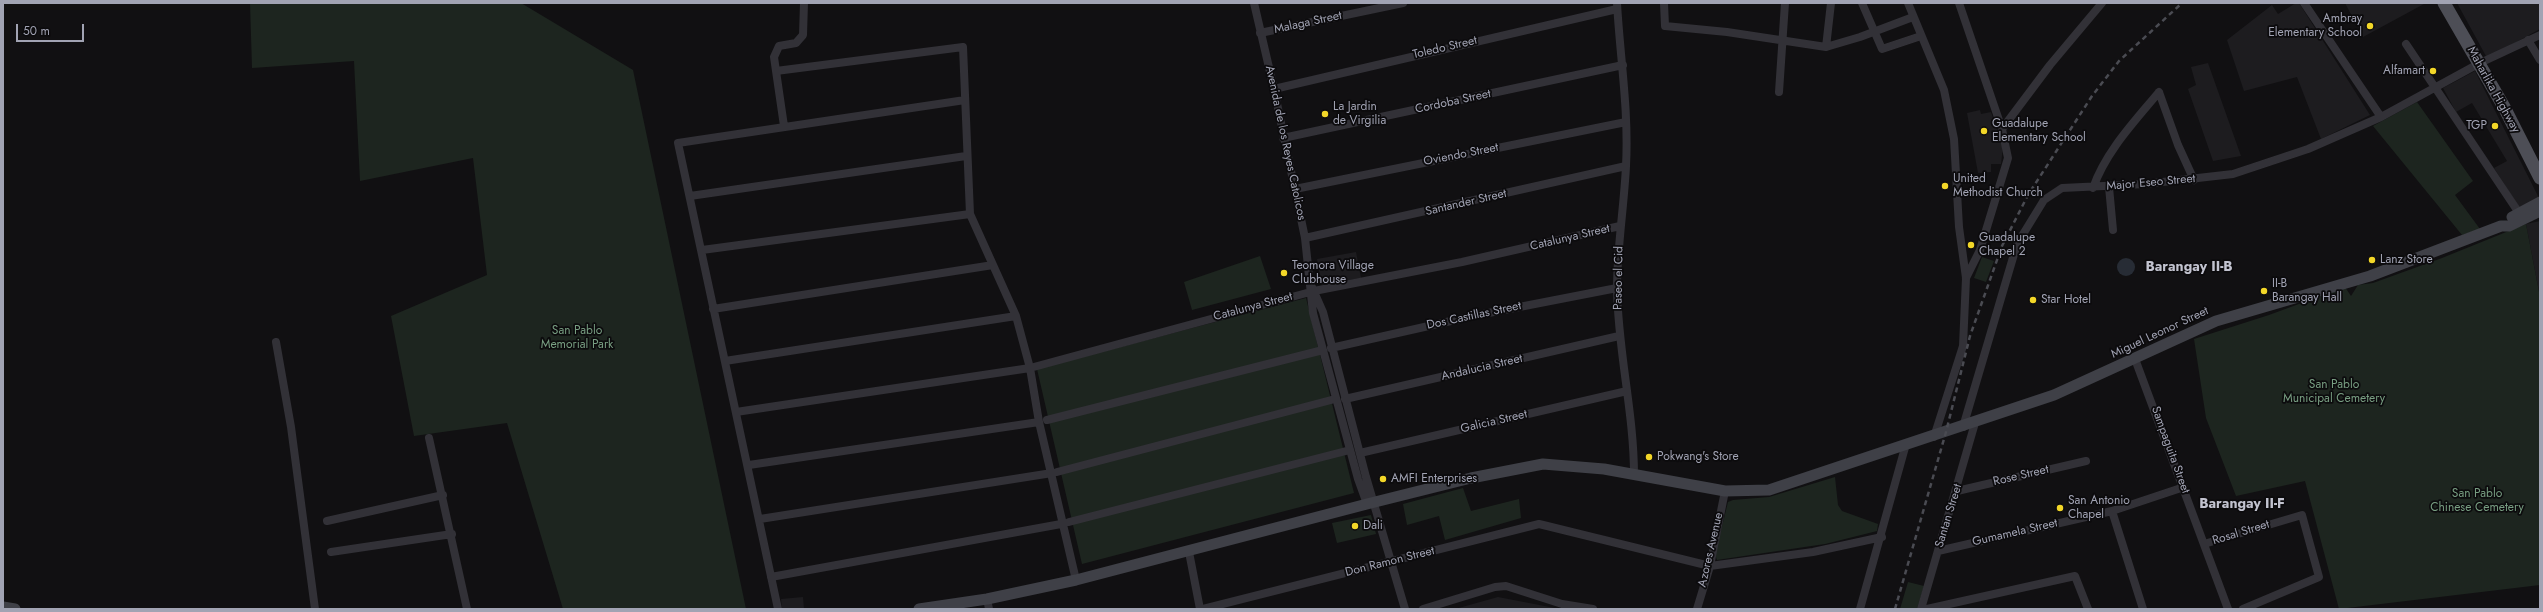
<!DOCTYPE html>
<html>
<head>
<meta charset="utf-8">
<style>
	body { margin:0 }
	#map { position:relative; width:2543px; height:612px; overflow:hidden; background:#111012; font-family:Jost,sans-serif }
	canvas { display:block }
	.frame { position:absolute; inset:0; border:4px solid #a1a3b3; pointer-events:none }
	.scale { position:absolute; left:16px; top:24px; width:68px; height:18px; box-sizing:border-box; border:2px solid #a1a3b3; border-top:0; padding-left:5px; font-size:12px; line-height:14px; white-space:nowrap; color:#a1a3b3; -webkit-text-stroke:3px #0c0b0d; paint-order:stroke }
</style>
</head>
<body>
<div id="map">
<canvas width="2543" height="612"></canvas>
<div class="frame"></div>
<div class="scale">50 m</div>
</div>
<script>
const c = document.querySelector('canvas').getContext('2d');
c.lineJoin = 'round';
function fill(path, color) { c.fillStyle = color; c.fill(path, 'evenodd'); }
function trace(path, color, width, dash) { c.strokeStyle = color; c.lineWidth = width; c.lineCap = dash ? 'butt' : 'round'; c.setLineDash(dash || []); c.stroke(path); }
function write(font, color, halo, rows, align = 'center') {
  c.font = font + ' Jost,sans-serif'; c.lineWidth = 3.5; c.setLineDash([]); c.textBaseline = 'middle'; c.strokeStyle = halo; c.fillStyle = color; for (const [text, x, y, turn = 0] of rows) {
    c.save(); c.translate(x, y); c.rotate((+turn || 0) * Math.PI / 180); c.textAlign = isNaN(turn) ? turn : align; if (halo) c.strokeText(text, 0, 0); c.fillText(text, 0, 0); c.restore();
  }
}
fill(new Path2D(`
	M2296 3H2299L2370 115 2321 139 2297 77 2244 91 2227 40 2272 5 2278 14Z
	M2345 3H2423L2424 4 2363 37Z
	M2457 3H2540V29L2487 58Z
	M2208 63 2241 156 2213 161 2188 89 2196 85 2191 67Z
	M2475 71 2540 200 2520 209 2494 168 2507 161 2472 103 2456 112 2443 88Z
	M1980 110 1981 114 1991 112 2003 147 2001 164H1991V172L1978 173 1967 113Z
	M2540 221V297L2526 224Z
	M1356 252 1361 278 1321 285 1317 259Z
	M803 597 804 609H782L781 599Z
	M1498 597 1560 609H1561H1455Z`), '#1d1c1f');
fill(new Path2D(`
	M250 3H521L633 70 746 609H563L507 423 414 436 391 316 487 275 473 158 360 181 354 61 252 68Z
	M2417 102 2473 181 2455 195 2480 229 2462 235 2373 126Z
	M2526 224 2540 297V585L2339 609 2305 481 2236 496 2206 418 2194 339 2269 315 2345 287 2351 296 2358 285 2373 283 2442 258Z
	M1260 256 1271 289 1192 310 1184 282Z
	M1982 257 1994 261 1986 282 1974 278Z
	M1306 298 1354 493 1082 564 1037 369Z
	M1835 477 1838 505 1842 511 1878 524 1877 531 1825 544 1717 560 1715 555 1728 502 1733 500 1769 497Z
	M1463 488 1471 511 1519 499 1521 518 1445 540 1439 516 1407 525 1403 504Z
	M1371 515 1376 534 1337 543 1332 523Z
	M1908 582 1924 586 1917 609H1900Z`), '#1d251f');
fill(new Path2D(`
	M2117 267a9 9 0 1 1 18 0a9 9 0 1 1-18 0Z`), '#272c35');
trace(new Path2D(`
	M1254 3 1274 89 1305 238 1313 313 1358 479 1367 504
	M1617 3C1620 57 1629 111 1626 166 1624 207 1617 248 1617 289 1618 352 1634 413 1634 475
	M1664 3 1665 26 1727 32 1826 47 1860 37 1913 17
	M1862 3 1882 49 1921 36
	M1908 3 1944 90 1954 139 1959 227 1966 278 1963 346 1934 437
	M1959 3 2002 129 2008 158 1980 250 1966 278
	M2304 3 2381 117
	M1260 33 1403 3
	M2528 40 2540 60
	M2406 44 2519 213
	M1826 47 1831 3
	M776 71 774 57 779 46 796 43 803 35 804 3
	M1274 89 1617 9
	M1779 92 1785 3
	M2159 92 2178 145 2194 180
	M784 126 776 71 963 47 970 214 1016 316 1030 368 1039 422 1076 580
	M2002 129 2050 65 2102 3
	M1283 138 1623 65
	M2109 187 2113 230
	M2093 188C2106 151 2135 121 2159 92
	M1295 189 1626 122
	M690 196 966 156
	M1305 238 1626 166
	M702 250 970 214
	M1312 287 1323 312 1366 477 1405 609
	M713 309 993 265
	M276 342 291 427 315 609
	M1331 348 1473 316 1617 288
	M2135 359 2228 609
	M725 361 1016 316
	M1345 399 1619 336
	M736 412 1030 368 1314 291 1462 262 1620 226
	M1047 420 1323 350
	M1963 427 2017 244 2044 200 2062 188 2145 184 2233 174 2308 149 2381 117 2480 63 2540 35
	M429 438 467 609
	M1360 453 1627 391
	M749 465 1039 422
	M1057 472 1335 399
	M1957 491 2086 461
	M2112 511 2143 609
	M760 519 1052 473
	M327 521 443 495
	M1069 522 1350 450
	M2204 544 2302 515 2319 577 2243 609
	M1938 551 2112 511 2184 487
	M331 552 452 534
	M1189 552 1200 609
	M771 577 1061 524
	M987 599 989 609
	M778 609 678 143 965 100
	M1203 609 1539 524 1710 566 1813 552 1882 537
	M1423 609 1495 587 1506 586 1562 604 1593 609
	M1697 609 1710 566 1725 491
	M1860 609 1906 444
	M1921 609 1975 423
	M1927 609 2075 576 2088 609`), '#323137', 8);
trace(new Path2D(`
	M2512 217 2540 202
	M3 607 15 609
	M919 609 987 599 1076 580 1367 504 1471 478 1543 464 1604 469 1725 491 1769 490 2054 395 2216 321 2370 276 2501 226H2509L2540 211`), '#3f4047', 11);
trace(new Path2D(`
	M2444 3 2504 107 2540 178`), '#4d4e56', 13);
trace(new Path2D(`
	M1895 609 1946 432 1970 336 2002 246 2028 195 2092 96 2119 61 2182 3`), '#4a4b52', 2.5, [5, 4]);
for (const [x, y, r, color] of [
	[2370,26,4,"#f3d728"],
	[2433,71,4,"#f3d728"],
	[1325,114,4,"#f3d728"],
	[2495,126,4,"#f3d728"],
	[1984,131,4,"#f3d728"],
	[1945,186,4,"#f3d728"],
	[1971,245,4,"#f3d728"],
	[2372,260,4,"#f3d728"],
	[1284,273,4,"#f3d728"],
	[2264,291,4,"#f3d728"],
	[2033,300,4,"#f3d728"],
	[1649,457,4,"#f3d728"],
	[1383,479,4,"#f3d728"],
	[2060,508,4,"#f3d728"],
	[1355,526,4,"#f3d728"]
]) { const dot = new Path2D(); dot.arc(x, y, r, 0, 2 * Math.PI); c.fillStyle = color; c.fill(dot); trace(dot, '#0c0b0d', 1.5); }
write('12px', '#a1a3b3', '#0c0b0d', [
	["Ambray",2362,19,"right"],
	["Elementary School",2362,33,"right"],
	["Alfamart",2425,71,"right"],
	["La Jardin",1333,107],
	["de Virgilia",1333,121],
	["Guadalupe",1992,124],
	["Elementary School",1992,138],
	["TGP",2487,126,"right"],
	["United",1953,179],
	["Methodist Church",1953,193],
	["Guadalupe",1979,238],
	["Chapel 2",1979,252],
	["Lanz Store",2380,260],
	["Teomora Village",1292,266],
	["Clubhouse",1292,280],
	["II-B",2272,284],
	["Barangay Hall",2272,298],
	["Star Hotel",2041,300],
	["Pokwang's Store",1657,457],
	["AMFI Enterprises",1391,479],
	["San Antonio",2068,501],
	["Chapel",2068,515],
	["Dali",1363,526]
], 'left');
write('12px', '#a1a3b3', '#0c0b0d', [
	["Malaga Street",1308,23,-12],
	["Toledo Street",1445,48,-13],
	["Maharlika Highway",2493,90,61],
	["Cordoba Street",1453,102,-12],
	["Avenida de los Reyes Catolicos",1285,143,78],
	["Oviendo Street",1461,155,-11],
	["Major Eseo Street",2151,183,-5],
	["Santander Street",1466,203,-13],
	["Catalunya Street",1570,238,-13],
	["Paseo el Cid",1619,278,-89],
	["Catalunya Street",1253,307,-15],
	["Dos Castillas Street",1474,316,-12],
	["Miguel Leonor Street",2160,333,-25],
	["Andalucia Street",1482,368,-13],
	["Galicia Street",1494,422,-13],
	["Sampaguita Street",2170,450,70],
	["Rose Street",2021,476,-13],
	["Santan Street",1949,516,-73],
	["Gumamela Street",2015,533,-13],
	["Rosal Street",2241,533,-17],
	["Azores Avenue",1711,550,-77],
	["Don Ramon Street",1390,562,-14]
]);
write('12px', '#789e82', '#0c0b0d', [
	["San Pablo",577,331],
	["Memorial Park",577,345],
	["San Pablo",2334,385],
	["Municipal Cemetery",2334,399],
	["San Pablo",2477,494],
	["Chinese Cemetery",2477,508]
]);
write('bold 14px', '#c2c3cf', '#0c0b0d', [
	["Barangay II-B",2189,268],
	["Barangay II-F",2242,505]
]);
</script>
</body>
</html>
